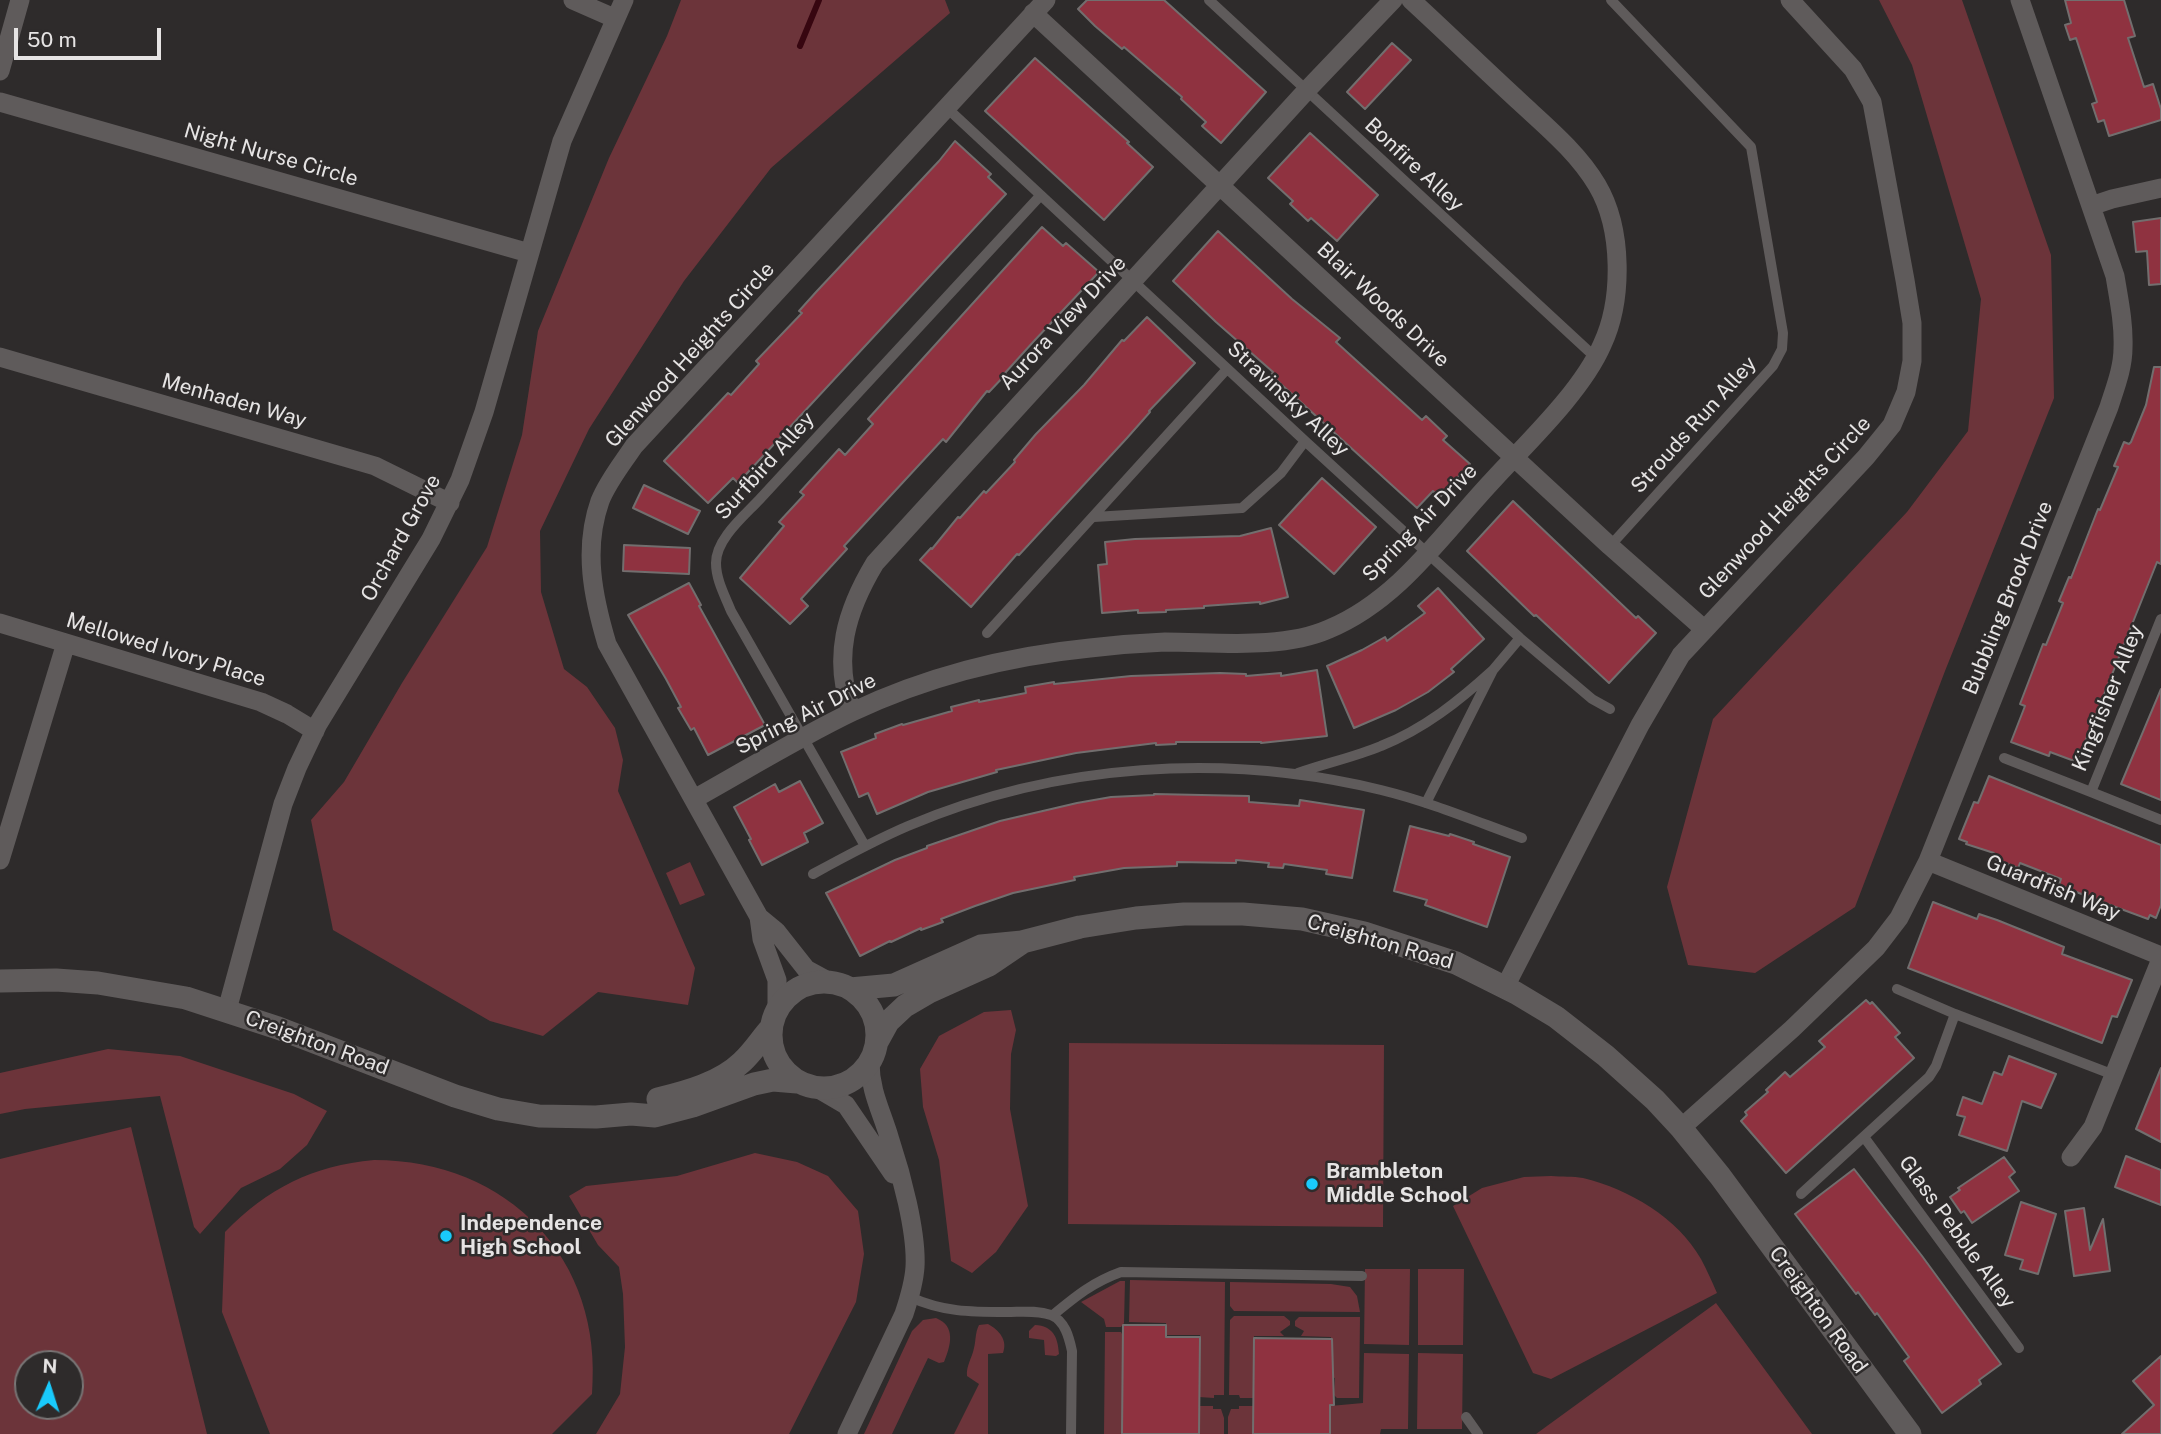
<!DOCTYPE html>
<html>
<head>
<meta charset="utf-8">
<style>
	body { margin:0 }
	#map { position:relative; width:2161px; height:1434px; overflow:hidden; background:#2e2b2b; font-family:"Public Sans",sans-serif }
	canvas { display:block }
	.north { position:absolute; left:14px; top:1350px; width:70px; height:70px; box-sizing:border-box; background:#2e2b2b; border:2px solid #787575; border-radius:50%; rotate:3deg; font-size:19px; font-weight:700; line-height:28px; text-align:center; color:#e6e4e4 }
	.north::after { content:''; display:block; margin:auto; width:24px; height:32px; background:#19cafc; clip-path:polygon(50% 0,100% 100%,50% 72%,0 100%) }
	.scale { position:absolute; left:14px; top:28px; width:147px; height:32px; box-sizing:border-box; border:4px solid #e6e4e4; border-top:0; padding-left:9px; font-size:21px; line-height:24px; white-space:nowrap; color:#e6e4e4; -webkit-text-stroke:5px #2e2b2b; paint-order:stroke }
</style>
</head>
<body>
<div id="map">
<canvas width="2161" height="1434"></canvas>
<div class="north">N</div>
<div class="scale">50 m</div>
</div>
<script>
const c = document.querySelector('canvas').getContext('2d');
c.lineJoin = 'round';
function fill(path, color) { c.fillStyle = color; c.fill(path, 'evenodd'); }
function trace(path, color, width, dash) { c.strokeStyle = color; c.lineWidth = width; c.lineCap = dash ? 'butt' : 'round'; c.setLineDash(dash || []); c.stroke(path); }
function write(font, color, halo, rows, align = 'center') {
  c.font = font + ' "Public Sans",sans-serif'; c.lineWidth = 5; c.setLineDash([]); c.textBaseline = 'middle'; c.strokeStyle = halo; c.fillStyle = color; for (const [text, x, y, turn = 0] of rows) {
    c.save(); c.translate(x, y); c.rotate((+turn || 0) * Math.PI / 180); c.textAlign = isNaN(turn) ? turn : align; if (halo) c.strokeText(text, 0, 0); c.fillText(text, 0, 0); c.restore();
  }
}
fill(new Path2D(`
	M681 0H945L950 13 771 168 684 281 589 429 540 531 541 592 564 669 587 687 615 728 623 760 618 791 695 968 688 1005 598 992 543 1036 490 1021 333 930 311 820 344 782 402 683 487 547 522 435 538 331 609 158 667 36Z
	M1879 0H1962L2051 255 2054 398 1945 671 1855 907 1755 973 1688 965 1667 887 1713 719 1907 512 1968 431 1981 299 1912 65Z
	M690 862 705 895 680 905 666 873Z
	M1011 1010 1016 1030 1011 1054 1010 1109 1028 1206 996 1252 972 1273 951 1261 939 1160 923 1107 920 1069 939 1036 984 1012Z
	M1069 1043 1384 1045 1383 1227 1068 1224Z
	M108 1049 180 1056 294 1094 327 1111 307 1145 280 1169 241 1188 200 1234 194 1227 160 1096 25 1109 0 1114V1073Z
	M131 1127 207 1434H0V1159ZM70 1364V1406H28V1364Z
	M755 1153 797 1162 828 1176 858 1211 864 1254 856 1302 789 1434H596L620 1394 625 1347 623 1294 619 1267 598 1245 569 1196 586 1186 677 1176Z
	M374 1160C508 1160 604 1259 592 1394L552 1434H270L222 1312 225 1232C268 1188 312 1166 374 1160Z
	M1551 1176C1562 1177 1573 1176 1583 1178 1629 1189 1678 1218 1701 1259 1707 1270 1712 1282 1717 1293L1551 1379 1533 1373 1453 1206 1482 1188 1524 1177Z
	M1365 1269H1410L1409 1345 1364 1344Z
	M1418 1269H1464L1463 1345H1418Z
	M1130 1280 1225 1282 1224 1395H1214V1398L1199 1397 1200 1335H1166V1323L1129 1322Z
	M1120 1281H1125L1124 1323 1121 1327H1106L1104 1319 1081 1302Z
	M1230 1282 1331 1284 1350 1287 1357 1296 1360 1312 1234 1311 1230 1306Z
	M1716 1303 1812 1434H1536Z
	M1234 1316H1284L1290 1321V1325L1280 1332 1284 1336H1254L1253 1398H1240L1239 1395H1229L1230 1320Z
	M1299 1317H1360L1359 1398H1337L1334 1395 1335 1378 1331 1377V1337L1301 1336 1304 1331 1295 1326V1321Z
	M936 1318C956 1326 951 1345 944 1362L939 1363 928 1358 892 1434H864L912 1331 923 1320Z
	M988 1324C999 1330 1008 1340 1003 1353L988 1354V1434H954L979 1384 967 1376C966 1366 972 1358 974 1348 976 1340 975 1333 979 1325Z
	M1035 1325C1053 1326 1058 1337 1059 1354L1056 1356 1045 1355 1044 1340 1029 1338V1331Z
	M1105 1332H1121L1123 1336 1122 1434H1104Z
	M1364 1353 1409 1354 1408 1429H1381L1380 1434H1330V1406L1363 1403Z
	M1418 1353 1463 1354 1462 1429H1417Z
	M1199 1406H1213V1409H1221L1224 1418V1434H1199Z
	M1239 1406H1253V1434H1228V1417L1231 1409H1239Z`), '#6c343a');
trace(new Path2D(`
	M800 46 819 0`), '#370610', 6);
const building = new Path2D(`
	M1087 0H1164L1266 92 1221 143 1202 126 1206 122 1181 99 1182 97 1124 47 1122 49 1095 26 1078 9Z
	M2065 0H2124L2135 36 2128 38 2144 87 2153 84 2161 109V120L2109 136 2104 120 2098 122 2092 104 2097 102 2076 38 2070 40 2065 25 2071 23Z
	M1392 43 1411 60 1365 109 1347 92Z
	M1035 58 1129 142 1127 143 1153 167 1104 220 985 111Z
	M1310 133 1378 195 1337 241 1311 218 1308 221 1290 204 1293 201 1268 178Z
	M955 141 991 174 988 177 1006 194 738 483 733 478 708 503 664 461 728 393 731 395 759 364 756 361 802 313 799 311 817 291 939 161Z
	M2161 218V284L2149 285 2147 251 2136 252 2133 222Z
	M1042 227 1063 246 1066 243 1099 272 1034 341 1005 373 1006 374 989 392 987 391 946 442 943 439 844 546 847 549 801 599 808 606 790 624 740 578 784 526 779 522 804 495 800 492 839 449 845 455 873 424 868 419Z
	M1218 231 1292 299 1340 338 1336 342 1422 420 1426 416 1447 436 1443 440 1470 464 1440 497 1433 491 1417 508 1271 375 1273 372 1216 322 1173 281Z
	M1147 317 1195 363 1149 411 1150 412 1127 438 1019 555 1017 554 971 607 920 560 931 548 932 549 958 517 960 518 984 491 986 493 1015 462 1014 460 1036 434 1084 385 1122 340 1124 341Z
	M2154 367H2161V564L2157 562 2077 762 2050 752 2049 756 2011 742 2025 706 2020 704 2043 644 2046 645 2063 603 2059 601 2069 577 2071 578 2098 509 2100 510 2118 467 2114 466 2124 442 2129 444 2131 442 2146 405Z
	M1322 478 1376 527 1334 574 1279 525Z
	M644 485 700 511 688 534 633 508Z
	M1513 501 1636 618 1638 616 1656 633 1609 683 1536 615 1534 616 1467 551Z
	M1271 528 1288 597 1260 604V602L1204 606V608L1166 610V612L1138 613V610L1102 613 1098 565 1107 564 1105 542 1135 539 1240 536Z
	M624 545 690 548 689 574 623 571Z
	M689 583 701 605 699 606 765 725 708 755 694 728 691 730 678 708 681 707 666 679 628 615Z
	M1438 588 1484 639 1451 669 1454 672 1428 692 1396 710 1354 728 1327 666 1362 650 1385 637 1387 641 1425 613 1418 606Z
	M1317 670 1327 736 1261 743V742H1176V744L1156 745V743L1076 753 996 770 997 772 928 792 877 814 868 793 859 797 841 752 876 738 875 734 902 724 903 725 952 711 951 707 979 700V702L1026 693 1025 687 1054 682V684L1131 676 1220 673 1246 674V676L1281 673V676Z
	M2161 689V800L2121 784Z
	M1989 776 2161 845V905L2156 918 2150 915 2148 919 2094 899 2059 885 2061 879 2020 863 2018 868 1992 858 1994 853 1966 844 1967 842 1959 839 1974 802 1978 803Z
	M800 781 823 823 804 833 808 842 762 865 749 840 751 839 734 807 775 784 779 792Z
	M1154 794 1249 796V802L1299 806 1300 800 1364 810 1352 878 1326 874 1327 870 1284 864 1283 868 1268 867 1269 863 1236 860V863L1177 862V866L1124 868 1074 877 1075 880 1013 893 975 906 941 919 943 922 921 930V928L891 942 890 941 860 956 826 893 895 860 927 848V846L1000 821 1077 803 1111 797 1154 795Z
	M1410 826 1449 836 1450 834 1474 842 1473 844 1510 857 1487 927 1425 905 1427 900 1394 891Z
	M1933 902 1977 919 1979 914 1997 920 2064 947 2062 954 2132 980 2117 1017 2112 1016 2102 1043 1908 968Z
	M1866 1000 1870 1004 1872 1002 1900 1033 1895 1037 1914 1058 1786 1173 1741 1121 1747 1115 1745 1112 1768 1092 1766 1090 1785 1072 1790 1077 1825 1047 1819 1041Z
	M2009 1056 2056 1074 2041 1108 2022 1101 2007 1151 1959 1135 1965 1117 1957 1115 1963 1097 1982 1104 1994 1072 2002 1075Z
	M2161 1068V1142L2136 1129Z
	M2126 1156 2161 1170V1205L2115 1187Z
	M2004 1157 2015 1172 2009 1177 2019 1191 1972 1223 1964 1211 1961 1213 1950 1197 1960 1190 1958 1188Z
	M1854 1169 1922 1256 2001 1364 1979 1380 1981 1384 1942 1413 1904 1361 1909 1357 1877 1313 1875 1315 1858 1292 1856 1294 1795 1214Z
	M2021 1202 2056 1214 2038 1274 2020 1269 2023 1260 2005 1255Z
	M2084 1208 2090 1250 2103 1219 2110 1271 2074 1276 2065 1211Z
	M1123 1325H1166V1337H1200L1199 1434H1122Z
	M1254 1338 1332 1339 1334 1405H1330V1434H1253Z
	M2161 1356V1434H2122L2154 1405 2133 1381Z`);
fill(building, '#8f3240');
trace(building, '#726e6e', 2);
trace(new Path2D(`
	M1209 0 1595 357
	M947 108 1305 441 1520 638 1592 699 1610 709
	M1094 517 1242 508 1281 473 1305 441
	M1610 546 1773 366 1782 349 1783 333 1751 147 1611 0
	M2161 619 2091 792 2161 820
	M987 633 1227 369
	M2004 758 2091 792
	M1298 773C1326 763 1355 757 1381 746 1424 729 1459 701 1493 670
	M1426 803 1493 670 1520 638
	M865 846 731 611C725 596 716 580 716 563 716 539 744 516 759 500L1040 196
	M813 874C844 857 875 840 908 826 1056 763 1225 752 1381 790 1430 802 1475 821 1522 838
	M1897 989 1955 1014 2114 1075
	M1864 1137 2019 1348
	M1801 1194 1929 1077 1936 1066 1955 1014
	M910 1297C943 1312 970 1312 1007 1312 1021 1312 1037 1310 1051 1315 1065 1321 1069 1337 1072 1351L1071 1434
	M1053 1315C1076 1296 1093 1282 1121 1272L1362 1276
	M1466 1417 1478 1434`), '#5f5b5b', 10);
trace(new Path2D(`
	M573 0 614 18
	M1033 13 1610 546 1704 629
	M0 71 20 0
	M0 102 529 253
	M2091 206 2112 199 2161 188
	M0 357 375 466 450 503
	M0 623 261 702 287 714 315 731
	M852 712C832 658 846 611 875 563L1306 91 1393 0
	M694 799C746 770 798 738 852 712 926 677 1009 656 1090 648 1115 645 1141 643 1165 642 1217 642 1281 650 1329 629 1399 600 1443 533 1494 479 1528 442 1582 391 1602 345 1623 300 1623 229 1597 185 1578 153 1548 128 1521 103 1484 69 1448 34 1411 0
	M0 860 66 643
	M1928 861 2161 956
	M759 917 776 931 806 969 830 982
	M1505 987 1640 725 1681 655 1866 457 1892 425 1906 392 1912 361V323L1905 280 1872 102 1853 69 1790 0
	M777 1009V980L762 939 759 917 607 644C593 597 583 549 600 501 608 481 622 464 634 446L1046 0
	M227 1010 283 804 297 768 318 724 431 539 460 480 484 412 562 141 624 0
	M817 1088 846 1105 893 1174
	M1681 1128 1792 1029 1876 948 1899 918 1928 861 2109 407C2115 388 2123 368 2123 348 2124 324 2119 300 2115 276L2020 0
	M2071 1157 2093 1127 2161 959
	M847 1434 904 1314C909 1299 914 1283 915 1267 917 1232 901 1173 890 1140 882 1112 870 1092 870 1062`), '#5f5b5b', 19);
trace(new Path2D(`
	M0 981 56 980 98 983 186 998 278 1028 455 1096 498 1109 539 1116 596 1117 631 1114 655 1116 693 1106 754 1084 773 1080 797 1082
	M771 1035a53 53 0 1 1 106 0a53 53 0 1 1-106 0Z
	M850 989 894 985 981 946 1022 942 1080 927 1136 918 1184 914H1243L1302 919 1364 933 1456 963 1516 993 1556 1017 1606 1056 1655 1100 1681 1128 1720 1176 1910 1434
	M877 1042 888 1022 905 1006 929 992 989 965 1020 944
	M658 1099C687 1092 720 1083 742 1062 753 1052 761 1039 770 1029`), '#5f5b5b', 23);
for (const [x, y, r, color] of [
	[1312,1184,7,"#19cafc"],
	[446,1236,7,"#19cafc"]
]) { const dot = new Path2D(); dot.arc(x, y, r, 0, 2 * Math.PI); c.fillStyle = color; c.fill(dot); trace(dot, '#2e2b2b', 2.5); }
write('21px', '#e6e4e4', '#2e2b2b', [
	["Night Nurse Circle",271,155,16],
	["Bonfire Alley",1414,165,43],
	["Blair Woods Drive",1383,305,43],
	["Aurora View Drive",1063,323,-47],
	["Glenwood Heights Circle",690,355,-48],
	["Stravinsky Alley",1288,399,43],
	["Menhaden Way",234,401,16],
	["Strouds Run Alley",1694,425,-48],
	["Surfbird Alley",765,466,-48],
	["Glenwood Heights Circle",1785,508,-47],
	["Spring Air Drive",1420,523,-46],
	["Orchard Grove",401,538,-61],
	["Bubbling Brook Drive",2008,598,-68],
	["Mellowed Ivory Place",166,650,17],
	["Kingfisher Alley",2108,698,-68],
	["Spring Air Drive",806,714,-27],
	["Guardfish Way",2053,888,22],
	["Creighton Road",1380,942,16],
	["Creighton Road",317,1043,20],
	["Glass Pebble Alley",1957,1232,54],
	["Creighton Road",1818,1310,54]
]);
write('bold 21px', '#e6e4e4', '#2e2b2b', [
	["Brambleton",1326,1172],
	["Middle School",1326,1196],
	["Independence",460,1224],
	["High School",460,1248]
], 'left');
</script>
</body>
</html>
